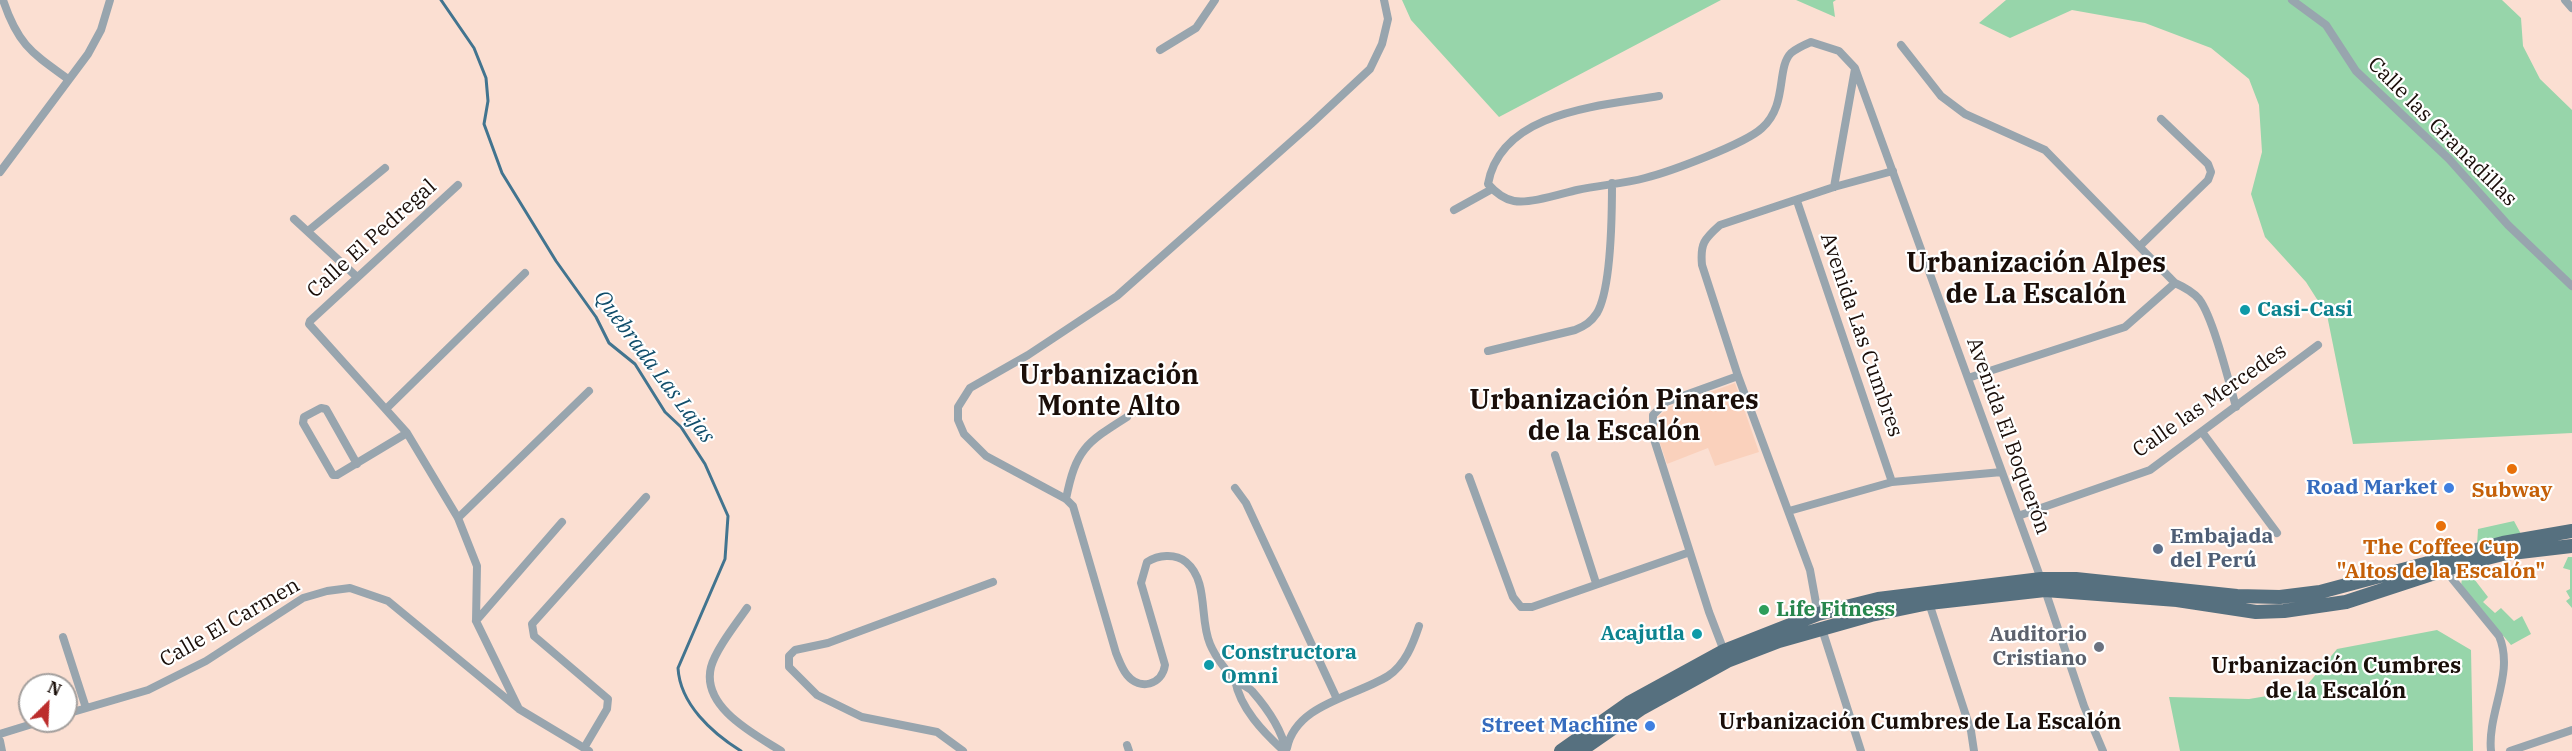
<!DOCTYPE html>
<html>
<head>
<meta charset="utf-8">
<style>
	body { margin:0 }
	#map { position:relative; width:2572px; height:751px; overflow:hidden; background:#fbdfd2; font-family:"IBM Plex Serif",serif }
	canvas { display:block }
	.north { position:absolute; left:18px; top:673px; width:60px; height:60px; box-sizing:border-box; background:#fff; border:2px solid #a39f9d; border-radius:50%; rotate:24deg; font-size:16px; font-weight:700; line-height:24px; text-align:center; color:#1a0e09 }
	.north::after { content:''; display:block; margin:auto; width:21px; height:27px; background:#bc2d2c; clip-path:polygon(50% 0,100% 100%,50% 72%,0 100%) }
</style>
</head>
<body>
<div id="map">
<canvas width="2572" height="751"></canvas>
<div class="north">N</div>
</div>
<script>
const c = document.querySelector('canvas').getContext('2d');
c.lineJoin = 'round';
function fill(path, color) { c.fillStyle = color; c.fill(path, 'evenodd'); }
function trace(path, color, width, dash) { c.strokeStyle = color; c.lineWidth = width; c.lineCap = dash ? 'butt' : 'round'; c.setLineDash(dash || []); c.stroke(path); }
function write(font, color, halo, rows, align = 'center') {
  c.font = font + ' "IBM Plex Serif",serif'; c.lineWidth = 4.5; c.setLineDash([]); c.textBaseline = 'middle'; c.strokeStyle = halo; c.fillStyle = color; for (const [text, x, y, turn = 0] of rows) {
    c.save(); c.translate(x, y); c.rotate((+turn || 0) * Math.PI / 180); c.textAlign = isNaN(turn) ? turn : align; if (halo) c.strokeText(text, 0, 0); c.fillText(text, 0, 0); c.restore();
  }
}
fill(new Path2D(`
	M1735 383 1759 452 1715 466 1708 448 1667 464 1657 434V418L1669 407Z`), '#fad1bc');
fill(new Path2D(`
	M1402 0H1721L1499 117 1411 20Z
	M1796 0H1836L1833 2 1835 17Z
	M2006 0H2502L2521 18 2523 46 2540 79 2572 110V433L2353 444 2327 315 2306 282 2265 237 2251 194 2262 152 2259 105 2249 79 2211 48 2145 23 2072 10 2010 38 1979 23Z
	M2514 521 2521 534 2477 545 2478 529Z
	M2568 557H2572V608L2566 601 2570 598 2566 591 2570 589V570L2563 568Z
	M2471 575 2488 597 2483 602 2495 613 2501 608 2514 621 2522 616 2531 634 2511 645 2461 586 2462 578Z
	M2437 630 2471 650 2473 751H2180L2169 697 2249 699 2303 690 2337 649Z`), '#97d5aa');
trace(new Path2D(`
	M441 0 474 48 486 78 488 101 484 124 502 173 556 261 596 317 609 343 635 364 665 412 681 427 705 464 728 516 725 559 678 668C680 704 712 733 741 751`), '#42748f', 3);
trace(new Path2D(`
	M3 0C18 45 32 53 68 79
	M2292 0 2326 25 2356 71 2449 159 2508 225 2572 286
	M2565 0 2572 8
	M1901 45 1941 96 1965 114 2045 150 2175 283C2184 287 2192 291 2199 299 2213 317 2229 382 2236 407
	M1160 50 1196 28 1215 0
	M1659 96C1600 106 1501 111 1488 184 1495 192 1503 199 1514 201 1530 204 1560 194 1577 190 1599 185 1623 184 1645 178 1669 172 1745 144 1762 128 1788 105 1776 68 1791 53 1797 48 1804 45 1811 42L1839 51 1855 68 2041 579
	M0 172 88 54 101 30 110 0
	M458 185 310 321 309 324 407 433 458 518 477 566 476 621 519 709
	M1834 187 1855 69
	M1797 201 1892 482
	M1454 210 1492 189
	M294 219 357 277
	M308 231 385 168
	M2140 246 2208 180 2211 172 2208 164 2161 119
	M1488 351 1575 330C1585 326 1591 322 1597 313 1611 289 1612 213 1612 183
	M1968 378 2125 327 2175 283
	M387 408 525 273
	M2202 432 2277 533
	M1555 455 1596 583
	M357 464 326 409 321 408 304 417 303 423 333 475H337L407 433
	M1469 477 1513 597 1521 607H1532L1690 552
	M1235 488 1246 503 1337 699
	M1066 499C1076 449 1086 443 1127 417
	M1789 511 1892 482 2002 472
	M2018 516 2150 470 2318 345
	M458 518 589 391
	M2445 570 2499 636C2515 673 2487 713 2491 751
	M2045 590 2084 706 2103 751
	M1929 603 1971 731 1974 751
	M747 608C736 624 716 649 711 667 701 707 754 734 781 751
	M1818 614 1810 570 1738 376 1702 265C1700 244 1704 239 1720 225L1834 187 1893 171
	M476 621 562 522
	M1822 629 1861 751
	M63 637 86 708
	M1724 651 1709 612 1653 436V415L1666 402 1738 376
	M1235 680C1240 708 1263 732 1284 751
	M66 714 148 690 206 661 303 598 327 591 350 588 388 601 519 709 589 751
	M0 734 42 721
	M0 741 2 751
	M1127 745 1129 751
	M584 748 607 709 608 699 534 636 532 624 646 497
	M1287 748C1296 704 1354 697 1388 676 1405 665 1413 644 1419 626
	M963 751 937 732 862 717 817 695 789 667V656L795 650 828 643 993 582
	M1286 751C1282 730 1266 707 1252 691 1248 687 1242 685 1237 681 1227 673 1215 656 1210 644 1199 619 1209 581 1186 562 1175 553 1158 555 1147 562L1141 583 1165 665C1162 685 1140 691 1127 675 1122 669 1119 660 1116 653L1073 506 1066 499 986 456 964 434 958 420V407L970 388 1028 355 1117 296 1311 124 1370 69 1382 44 1388 19 1384 0
	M2510 751 2572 730`), '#98a5ae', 8);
trace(new Path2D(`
	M1561 751 1629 703 1724 651 1818 614 1878 599 2041 579H2076L2237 596 2280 597 2320 592 2503 543 2572 531
	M1580 751 1642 708 1727 661 1779 641 1871 615 1929 603 2045 590 2177 600 2256 612 2284 611 2346 602 2459 565 2503 554 2572 546`), '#56707f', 14);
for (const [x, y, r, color] of [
	[2245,310,6,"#0f9aa8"],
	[2512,469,6,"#e8710a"],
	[2449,488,6,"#3f7fe0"],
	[2441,526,6,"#e8710a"],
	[2158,549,6,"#5c6f8a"],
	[1764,610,6,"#2e9e5b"],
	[1697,634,6,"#0f9aa8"],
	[2099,647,6,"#6b7280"],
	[1209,665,6,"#0f9aa8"],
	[1650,726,6,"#3f7fe0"]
]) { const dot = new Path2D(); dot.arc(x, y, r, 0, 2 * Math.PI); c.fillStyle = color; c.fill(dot); trace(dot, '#fff', 2); }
write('21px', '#1a0e09', '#fff', [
	["Calle las Granadillas",2442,132,45],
	["Calle El Pedregal",372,239,-42],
	["Avenida Las Cumbres",1861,335,71],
	["Calle las Mercedes",2210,401,-35],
	["Avenida El Boquerón",2008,436,70],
	["Calle El Carmen",230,623,-30]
]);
write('bold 21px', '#0d838f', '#fff', [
	["Casi-Casi",2257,310],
	["Acajutla",1685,634,"right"],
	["Constructora",1221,653],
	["Omni",1221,677]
], 'left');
write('bold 21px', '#366cbe', '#fff', [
	["Road Market",2437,488],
	["Street Machine",1638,726]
], 'right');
write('bold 21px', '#c56008', '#fff', [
	["Subway",2512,491],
	["The Coffee Cup",2441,548],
	["\"Altos de la Escalón\"",2441,572]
]);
write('bold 21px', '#4e5e75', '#fff', [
	["Embajada",2170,537],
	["del Perú",2170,561]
], 'left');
write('bold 21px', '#27864d', '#fff', [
	["Life Fitness",1776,610]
], 'left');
write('bold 21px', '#5b616d', '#fff', [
	["Auditorio",2087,635],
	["Cristiano",2087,659]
], 'right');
write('italic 22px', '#114e6b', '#fff', [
	["Quebrada Las Lajas",654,367,53]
]);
write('bold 22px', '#1a0e09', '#fff', [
	["Urbanización Cumbres",2336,667],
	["de la Escalón",2336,692],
	["Urbanización Cumbres de La Escalón",1920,723]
]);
write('bold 27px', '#1a0e09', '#fff', [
	["Urbanización Alpes",2036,264],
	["de La Escalón",2036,295],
	["Urbanización",1109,376],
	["Monte Alto",1109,407],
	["Urbanización Pinares",1614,401],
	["de la Escalón",1614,432]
]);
</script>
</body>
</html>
